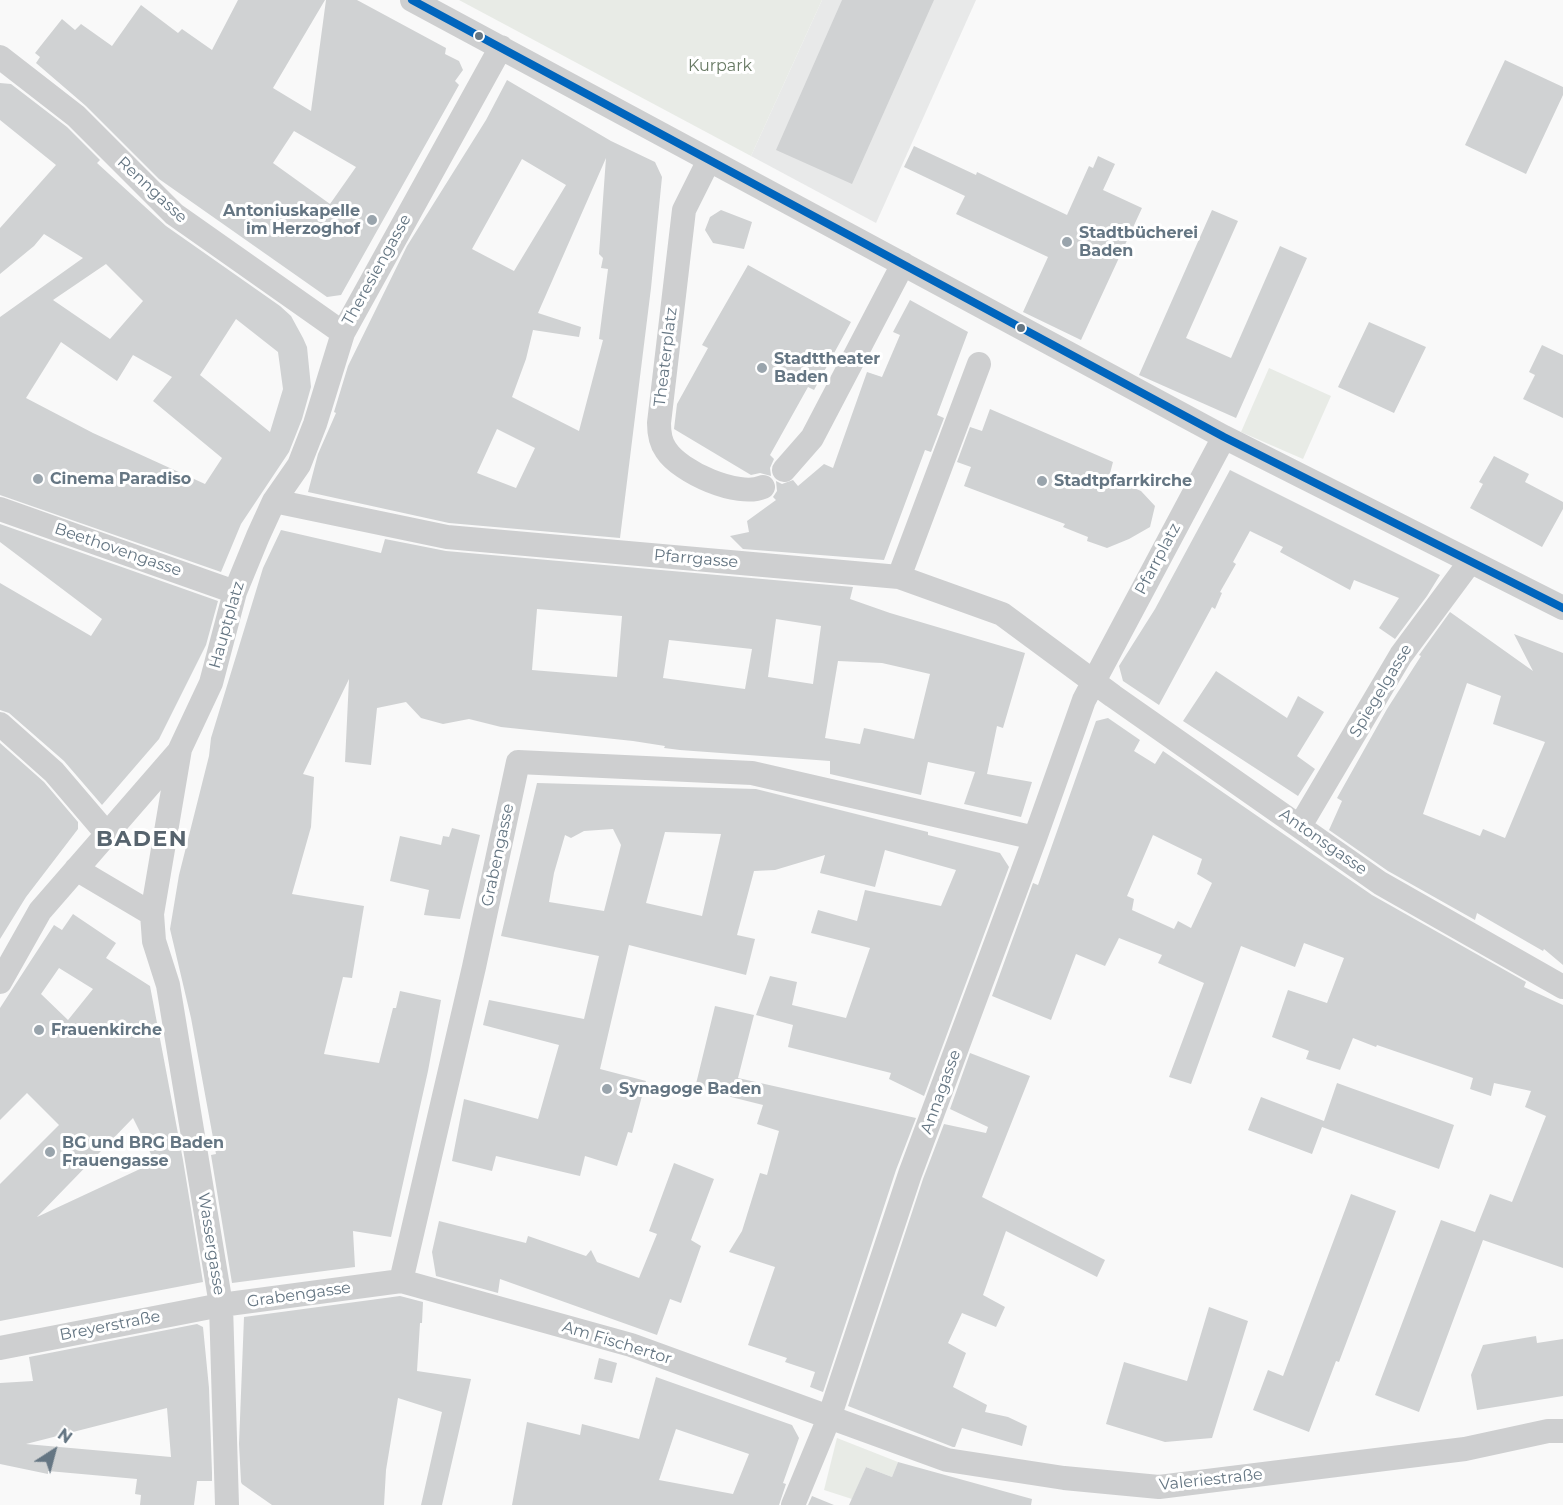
<!DOCTYPE html>
<html>
<head>
<meta charset="utf-8">
<style>
	body { margin:0 }
	#map { position:relative; width:1563px; height:1505px; overflow:hidden; background:#f9f9f9; font-family:Montserrat,sans-serif }
	canvas { display:block }
	.north { position:absolute; left:24px; top:1421px; width:60px; height:60px; -webkit-text-stroke:4px #fff; paint-order:stroke; rotate:36deg; font-size:16px; font-weight:700; line-height:24px; text-align:center; color:#657683 }
	.north::after { content:''; display:block; margin:auto; width:21px; height:27px; background:#657683; clip-path:polygon(50% 0,100% 100%,50% 72%,0 100%) }
</style>
</head>
<body>
<div id="map">
<canvas width="1563" height="1505"></canvas>
<div class="north">N</div>
</div>
<script>
const c = document.querySelector('canvas').getContext('2d');
c.lineJoin = 'round';
function fill(path, color) { c.fillStyle = color; c.fill(path, 'evenodd'); }
function trace(path, color, width, dash) { c.strokeStyle = color; c.lineWidth = width; c.lineCap = dash ? 'butt' : 'round'; c.setLineDash(dash || []); c.stroke(path); }
function write(font, color, halo, rows, align = 'center') {
  c.font = font + ' Montserrat,sans-serif'; c.lineWidth = 6; c.setLineDash([]); c.textBaseline = 'middle'; c.strokeStyle = halo; c.fillStyle = color; for (const [text, x, y, turn = 0] of rows) {
    c.save(); c.translate(x, y); c.rotate((+turn || 0) * Math.PI / 180); c.textAlign = isNaN(turn) ? turn : align; if (halo) c.strokeText(text, 0, 0); c.fillText(text, 0, 0); c.restore();
  }
}
fill(new Path2D(`
	M822 0H976L876 223 751 156Z`), '#e8e9e9');
fill(new Path2D(`
	M459 0H822L751 156Z
	M1269 368 1331 396 1303 459 1241 432Z
	M837 1438 898 1462 892 1477 866 1467 852 1499 824 1490Z`), '#e8ebe6');
fill(new Path2D(`
	M238 0H325L273 88 311 111 326 0H357L446 48 445 54 459 61 463 70 455 81 459 85 341 295 327 297 159 179 86 106 36 63 40 57 35 53 62 19 75 30 81 24 112 46 141 5 178 33 182 29 212 50ZM294 131 356 167 330 204 273 163Z
	M842 0H934L852 184 776 150Z
	M1505 60 1563 87V95L1526 174 1465 145Z
	M507 80 611 141 655 162 662 177 651 288 620 538 449 523 308 492 318 454 336 413 334 412 348 366 407 246 486 120ZM606 158 599 254 603 258 601 268 608 269 599 339 603 340 579 431 512 397 526 359 533 330 579 337 581 327 538 313ZM522 159 566 185 514 271 472 249ZM497 429 535 448 516 488 477 473Z
	M0 83 11 84 67 127 100 160 97 163 166 226 280 306 291 316 303 338 307 347 311 387 302 419 289 452 241 524 221 572 0 495V317L83 258 44 234 34 246 0 274V228L56 165 0 120ZM106 264 143 301 110 339 53 300ZM236 319 278 352 283 389 270 432 200 375ZM61 342 117 381 133 355 172 377 153 401 222 458 205 484 93 433 26 398Z
	M914 146 976 175 977 172 1067 215 1089 166 1093 168 1098 156 1115 164 1103 190 1142 208 1081 340 1023 312 1048 257 956 214 965 196 904 167Z
	M721 210 752 222 744 249 713 243 705 230 710 217Z
	M1212 210 1238 221 1186 338 1231 358 1280 246 1307 258 1236 418 1139 375Z
	M748 265 851 322 814 390 808 387 770 455 774 459 770 468 771 476 760 473 751 475 674 429 677 404 708 348 702 345Z
	M910 300 968 332 937 415 944 418 931 452 925 450 884 560 743 549 730 536 749 532 747 521 776 500 773 497 777 491 776 481 782 484 793 480 798 486 824 464 833 468 867 372 882 377 900 335 893 332Z
	M1369 322 1426 347 1394 413 1338 387Z
	M1542 345 1563 355V418L1523 399 1535 375 1529 372Z
	M990 409 1113 462 1109 477 1141 491 1155 506 1150 527 1129 539 1107 548 1087 541 1088 537 1063 527 1065 524 964 486 971 467 957 462 970 427 982 431Z
	M1494 456 1529 474 1525 482 1563 502V509L1542 547 1470 508 1483 484 1479 482Z
	M1230 470 1440 575 1427 596 1395 639 1379 628 1399 598 1354 580 1350 590 1280 552 1283 547 1250 531 1233 562 1236 564 1220 592 1222 593 1215 609 1212 607 1159 705 1123 681 1119 666 1155 609Z
	M0 524 218 601 206 645 159 739 102 805 64 761 9 713 0 710V583L91 636 102 619 0 542Z
	M281 530 381 553 385 539 446 551 853 587 850 599 890 613 1025 653 1003 728 997 726 987 774 1032 782 1021 817 964 804 975 772 928 762 921 795 830 774V761L680 750 664 748 665 746 633 741 501 727 469 719 443 724 421 718 406 702 377 708 371 765 345 762 349 679 303 774 314 777 311 827 292 894 364 906 352 978 343 977 324 1054 379 1063 393 1008H396L400 991 441 1000 428 1071 391 1237 353 1231 355 1267 232 1283 211 1155 216 1154 191 1018 170 929 179 875 209 756 211 738 263 568ZM537 609 622 616 617 677 532 670ZM776 619 821 626 813 684 768 677ZM669 640 752 649 745 689 663 678ZM838 661 882 663 930 674 914 739 864 728 860 744 825 738Z
	M1450 612 1533 671 1514 634 1563 653V965L1544 949 1543 951 1477 913 1475 920 1388 871 1329 830 1342 801 1337 798 1387 709 1421 656 1419 655ZM1467 683 1501 696 1493 724 1545 742 1505 838 1483 829 1480 836 1423 814Z
	M1216 671 1287 718 1298 696 1324 712 1297 756 1315 769 1298 796 1183 721Z
	M1108 718 1140 740 1134 751 1155 764 1163 751 1372 895 1526 982 1524 987 1563 1005V1268L1483 1240 1419 1412 1375 1395 1441 1220 1475 1232 1490 1194 1512 1202 1546 1116 1525 1107 1531 1091 1494 1083 1491 1096 1470 1089 1473 1078 1377 1045 1376 1047 1353 1038 1340 1070 1306 1059 1309 1051 1272 1037 1288 990 1327 1003 1344 958 1304 943 1295 967 1241 946 1191 1084 1169 1077 1204 983 1158 963 1162 955 1119 938 1105 966 1076 954 1051 1020 992 996 1033 883 1038 885 1096 721ZM1153 835 1202 859 1197 874 1212 883 1191 928 1178 921 1174 929 1132 910 1134 899 1127 896Z
	M0 743 44 782 78 822V829L26 897 0 939Z
	M537 783 756 789 928 832V835L1000 853 1009 867 924 1096 889 1079 891 1073 788 1047 793 1025 756 1015 770 976 797 982 792 1005 846 1018 870 948 811 933 818 910 857 921 865 890 941 906 956 870 885 850 875 887 820 873 825 855 775 870 754 871 737 935 755 939 746 975 629 945 600 1069 646 1081 632 1133 628 1132 617 1166 585 1156 580 1176 496 1156 492 1171 452 1161 464 1099 538 1119 559 1045 483 1025 489 1000 584 1019 599 956 501 936ZM613 829 621 845 604 911 549 902 554 873 565 835 571 838 584 831ZM665 832 721 834 702 916 646 903Z
	M452 828 480 835 460 919 424 915 429 890 390 881 400 836 441 845 443 836 449 837Z
	M73 914 116 943 106 958 150 986 183 1160 203 1282 0 1321V1184L59 1125 27 1093 0 1120V1008L54 925 62 930ZM59 968 93 989 68 1020 41 994ZM133 1118 155 1162 37 1217Z
	M715 1006 754 1015 738 1078 916 1118 896 1170 823 1392 810 1387 815 1372 785 1362 787 1358 748 1345 775 1267 729 1252 742 1231 760 1173 767 1175 779 1131 757 1124 763 1105 695 1088Z
	M970 1053 1030 1076 982 1197 1105 1260 1097 1277 1006 1231 983 1295 1005 1307 996 1327 962 1313 948 1343 966 1353 953 1387 987 1405 985 1412 1008 1417 1027 1426 1022 1446 962 1428 955 1447H953L848 1406 923 1179 944 1124 986 1133 988 1127 950 1109Z
	M1337 1083 1454 1125 1439 1169 1322 1127 1312 1154 1248 1130 1261 1097 1324 1121Z
	M674 1163 714 1179 691 1240 701 1246 681 1303 670 1299 657 1335 500 1279 498 1293 436 1276 432 1252 439 1221 526 1243 528 1236 586 1256 591 1250 597 1262 639 1278 657 1234 649 1231Z
	M1351 1194 1396 1211 1339 1362 1336 1361 1309 1432 1253 1410 1268 1370 1283 1376Z
	M400 1296 423 1302 422 1323H420L417 1371 471 1379 442 1505H421L442 1412 398 1398 386 1470 384 1505H272L242 1484 241 1482 239 1444 244 1317Z
	M1209 1307 1248 1321 1212 1438 1165 1442 1106 1424 1124 1362 1187 1381Z
	M197 1324 203 1327 209 1388 212 1473V1481H197L194 1505H140L141 1495 135 1494 137 1479 48 1471V1474L0 1464V1383L33 1381 29 1357ZM167 1408 171 1457 26 1444Z
	M1536 1336 1537 1343 1563 1339V1396L1477 1410 1471 1375 1483 1345Z
	M599 1358 617 1363 612 1383 594 1379Z
	M656 1377 792 1425 799 1438 783 1483 786 1484 779 1505H512L527 1422 580 1435 582 1424 639 1439ZM676 1429 749 1454 733 1494 659 1480Z
	M898 1462 1032 1499 1031 1505H849L866 1467 892 1477Z
	M812 1496 834 1505H808Z`), '#d0d2d3');
trace(new Path2D(`
	M412 0 1224 437 1563 608
	M0 57 76 116 174 214 343 333
	M709 160 684 210 659 423C659 432 660 442 666 450 680 472 738 498 763 487
	M784 470 812 438 903 264
	M274 501 447 537 899 577 1002 614 1113 696 1380 883 1563 987
	M0 509 235 592
	M899 577 979 364
	M0 724 54 772 107 834 180 750
	M1300 826 1401 655 1470 562
	M76 869 152 914
	M0 982 40 911 107 834
	M401 1281 474 967 518 762 752 773 1035 838
	M0 1348 221 1305 401 1281 631 1345 947 1460 1064 1478 1159 1487 1465 1449 1548 1431H1563
	M227 1505 221 1305 168 985 154 941 152 914 180 749 211 683 235 592 258 536 274 501 299 465 315 424 343 333 501 47
	M793 1505 829 1418 910 1174 1035 838 1084 700 1224 437`), '#cecfd0', 24);
trace(new Path2D(`
	M412 0 1224 437 1563 608`), '#0065bd', 8);
for (const [x, y, r, color] of [
	[479,36,5,"#657683"],
	[372,220,6,"#99a4ac"],
	[1067,242,6,"#99a4ac"],
	[1021,328,5,"#657683"],
	[762,368,6,"#99a4ac"],
	[38,479,6,"#99a4ac"],
	[1042,481,6,"#99a4ac"],
	[39,1030,6,"#99a4ac"],
	[607,1089,6,"#99a4ac"],
	[50,1152,6,"#99a4ac"]
]) { const dot = new Path2D(); dot.arc(x, y, r, 0, 2 * Math.PI); c.fillStyle = color; c.fill(dot); trace(dot, '#fff', 2); }
write('16px', '#687a64', '#fff', [
	["Kurpark",720,66]
]);
write('16px', '#657683', '#fff', [
	["Renngasse",152,190,43],
	["Theresiengasse",377,270,-61],
	["Theaterplatz",666,357,-83],
	["Beethovengasse",118,550,19],
	["Pfarrgasse",696,559,5],
	["Pfarrplatz",1158,559,-62],
	["Hauptplatz",227,625,-74],
	["Spiegelgasse",1381,691,-59],
	["Antonsgasse",1323,842,35],
	["Grabengasse",498,855,-78],
	["Annagasse",941,1092,-70],
	["Wassergasse",211,1244,81],
	["Grabengasse",299,1295,-8],
	["Breyerstraße",110,1326,-11],
	["Am Fischertor",617,1343,17],
	["Valeriestraße",1211,1480,-6]
]);
write('bold 16px', '#657683', '#fff', [
	["Antoniuskapelle",360,211,"right"],
	["im Herzoghof",360,229,"right"],
	["Stadtbücherei",1079,233],
	["Baden",1079,251],
	["Stadttheater",774,359],
	["Baden",774,377],
	["Cinema Paradiso",50,479],
	["Stadtpfarrkirche",1054,481],
	["Frauenkirche",51,1030],
	["Synagoge Baden",619,1089],
	["BG und BRG Baden",62,1143],
	["Frauengasse",62,1161]
], 'left');
c.letterSpacing = '1.5px';
write('bold 22px', '#57646e', '#fff', [
	["BADEN",142,840]
]);
c.letterSpacing = '0px';
</script>
</body>
</html>
